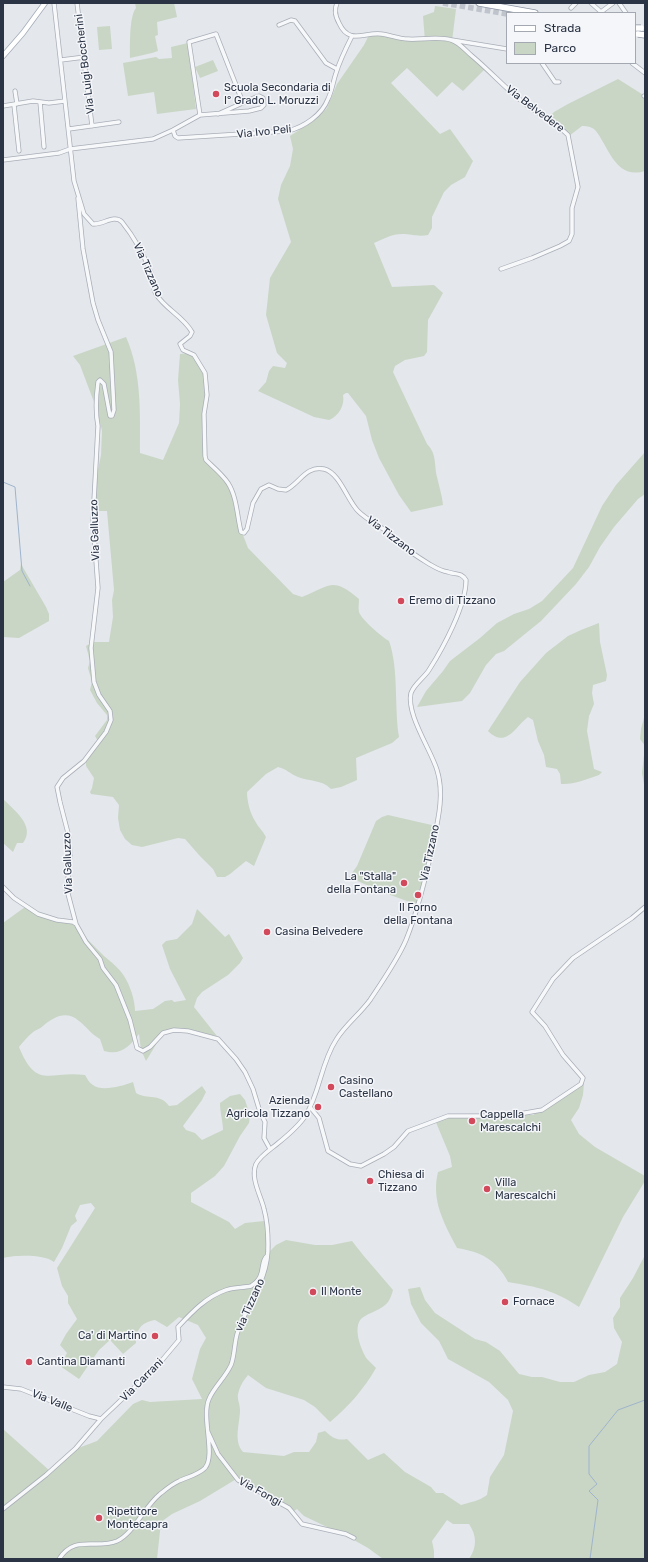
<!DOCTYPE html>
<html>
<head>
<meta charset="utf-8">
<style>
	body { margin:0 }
	#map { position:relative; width:648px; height:1562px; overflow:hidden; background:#e4e7ec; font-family:Rubik,sans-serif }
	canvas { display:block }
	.frame { position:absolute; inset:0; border:4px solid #2b3445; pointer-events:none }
	.legend { position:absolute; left:506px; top:12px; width:130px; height:52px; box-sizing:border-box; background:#f4f6f9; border:1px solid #a4a8b1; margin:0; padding:5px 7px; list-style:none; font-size:12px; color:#2b3445 }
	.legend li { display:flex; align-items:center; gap:8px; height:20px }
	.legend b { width:20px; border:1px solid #a4a8b1 }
</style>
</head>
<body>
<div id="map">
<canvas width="648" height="1562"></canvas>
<div class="frame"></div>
<ul class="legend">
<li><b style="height:5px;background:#fff"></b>Strada</li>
<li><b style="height:11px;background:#c9d6c5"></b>Parco</li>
</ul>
</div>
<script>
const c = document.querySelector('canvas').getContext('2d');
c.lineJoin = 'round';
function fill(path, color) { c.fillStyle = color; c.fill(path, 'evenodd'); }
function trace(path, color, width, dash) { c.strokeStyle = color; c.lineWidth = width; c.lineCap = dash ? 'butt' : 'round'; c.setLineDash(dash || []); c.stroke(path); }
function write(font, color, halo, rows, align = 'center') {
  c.font = font + ' Rubik,sans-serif'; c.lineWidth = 3; c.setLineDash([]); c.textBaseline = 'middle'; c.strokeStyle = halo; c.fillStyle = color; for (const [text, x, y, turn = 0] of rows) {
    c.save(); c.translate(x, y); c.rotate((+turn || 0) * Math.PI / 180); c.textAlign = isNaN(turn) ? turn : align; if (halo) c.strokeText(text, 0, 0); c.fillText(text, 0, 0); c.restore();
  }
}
fill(new Path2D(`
	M135 3H174L177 17 157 22 158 35 155 36 158 51 152 53 130 58C130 47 129 16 136 8Z
	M435 6 456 9 452 41 486 68 463 91 452 82 437 97 407 68 391 83 440 134 450 129 473 161 465 177 451 185 444 192 432 217V228L428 235C417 237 412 234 402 234 392 234 383 239 374 243L392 287 434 285 443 293 428 320 427 352 424 356 405 360 395 366 393 372 427 444C437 454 434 464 437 477 439 486 442 495 443 505L411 512 399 495 379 458 372 440 366 416 348 393H346L343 395C345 405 339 416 329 420L314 417 258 391 266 382 269 371 273 366 285 368 287 363 277 353 266 315 270 278 291 242 278 199 281 185 290 166 293 149 290 136 316 119 327 108 337 84 364 45 369 35C388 33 406 41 425 41L423 16 434 12Z
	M110 26 112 49 99 50 97 27Z
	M188 43 196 109 157 114 154 92 128 96 123 63 156 57 159 59 172 58 171 47Z
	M213 60 218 71 200 78 195 67Z
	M618 79 645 96V171C616 180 609 148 596 131 593 127 587 126 582 126L569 136 547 119 554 112 568 104Z
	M126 337C142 373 140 414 140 453L163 460 179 423 180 404 178 380 180 354 188 353 197 359 205 374V458L226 481 234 494 238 522 248 548 293 594 302 597C330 586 332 576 359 599 359 603 358 608 359 612 361 619 382 637 389 641 399 669 394 707 399 737L392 743 356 758 357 780 341 787 331 789C321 779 310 782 298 777 290 774 287 769 278 767L266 774 247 792C247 801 250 813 255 821 258 827 263 831 266 837L254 866 246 861 230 874 225 877H217L213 869 199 855 185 839 178 838 142 847 132 845 125 839 120 830 118 818 119 805 113 797 91 794 90 792 92 788 94 778 86 766V760L99 743 95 736 107 720V715L97 703 90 690 92 682 88 668 90 661 86 646 93 642H109L113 617 112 600 114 590 107 511H93L95 485 101 455 102 431 97 410 80 365 73 356Z
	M645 452V494L638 499 614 527 600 547 589 567 576 584 541 621 504 651 496 654 486 665 470 693 462 701 417 707 426 691 443 671 450 661 480 638 497 623 514 614 529 609 542 601 573 568 602 506 616 485Z
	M21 564 46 607 49 614V621L19 638 3 637V582L20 570Z
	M599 623 600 642 607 675 606 681 593 685 592 693 594 704 589 716 587 731 594 769 602 772 599 775C587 779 573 785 561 784L560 774 557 769 546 767 544 755 538 741 533 720 528 717C515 727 506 749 488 731L520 682 546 653 568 636 581 630Z
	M645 697V790L642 773 645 746 640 739 641 729 645 714Z
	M3 799C14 810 36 826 23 843H17L13 852 3 843Z
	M388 815 436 826 435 835V842L418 905 382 892 349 877 357 866 376 821 382 817Z
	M25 907C40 917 54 921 72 922 82 934 93 945 104 956 111 962 119 968 124 976 130 985 135 1000 135 1011L153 1009 165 1001 172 1000 174 1002 186 1000 170 969 162 945 166 941 177 939 192 924 197 909 225 937 229 934 243 958 240 963 228 975 202 992 197 998 194 1007 217 1036 187 1031 166 1032 160 1038 146 1061 141 1050 139 1034C130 1046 121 1056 104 1051L100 1039C91 1034 87 1027 79 1021 66 1010 54 1017 43 1026 40 1029 35 1030 32 1033 27 1037 23 1042 19 1047 37 1091 50 1070 85 1075 87 1078 89 1083 93 1085 101 1092 123 1086 133 1082L136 1093C148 1100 160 1093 169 1106L177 1105 202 1086 206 1092 202 1100 183 1126 186 1130 195 1133 202 1140 223 1130C223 1121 220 1113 220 1103L230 1096 240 1094 245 1100 250 1115 249 1123 240 1136 224 1166 215 1176 191 1193V1202L229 1222 235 1229 245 1223 264 1221 270 1251 276 1245 286 1240 315 1245H332L352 1241 363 1255 393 1290C392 1294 390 1299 388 1302 382 1310 370 1312 362 1318 352 1327 361 1350 367 1359 370 1362 373 1365 376 1368 364 1389 349 1406 330 1422L315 1407 304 1400 266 1388 248 1375C243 1381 240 1386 238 1394 237 1399 240 1404 240 1410 240 1423 233 1441 243 1452L284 1456 294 1452H309L316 1442 318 1433 325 1431C333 1438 337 1441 347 1439L368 1460 384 1453 405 1472 431 1487 436 1493H443L461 1505C471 1502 479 1501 487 1495L490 1477 504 1455 513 1411 508 1400 489 1382 448 1359 439 1341 421 1323 411 1304 408 1289 420 1287 425 1300 435 1313 475 1339 486 1342 500 1351 519 1374 532 1377H542L560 1382H574L589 1375 605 1372 617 1364 622 1342 614 1328 613 1318 620 1307V1298L633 1278 645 1255V1559H469C477 1547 477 1536 469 1524H453L447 1520 432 1541 434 1551V1559H383L368 1548 352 1539 304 1516 297 1509 291 1513 274 1500 238 1478 200 1501 172 1514 161 1522 157 1559H3V1429L50 1471 73 1450 97 1441 133 1404 142 1400 150 1402 202 1399 192 1379 200 1349 206 1338 198 1325 179 1317 167 1327 155 1320C140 1323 137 1329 136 1343L123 1354 110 1340 99 1350 79 1379 60 1366 67 1353 60 1345 66 1334 77 1319 68 1303V1296L62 1286 57 1268 95 1208 91 1203 80 1205 75 1216 77 1221 71 1226 62 1248 54 1262C44 1254 16 1255 3 1258V923Z
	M584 1083 583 1095 579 1108 571 1120 579 1134 595 1147 645 1176V1181L623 1217 579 1307C554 1290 538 1287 508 1282 496 1259 481 1252 457 1248 444 1223 431 1201 438 1172L452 1167 450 1156 435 1120 465 1115H533L548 1104Z`), '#c9d6c5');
trace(new Path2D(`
	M3 482 15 487 22 571 30 586
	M590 1559 598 1500 589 1491 597 1484 589 1474V1446L618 1410 645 1400`), '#9fb4cc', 1);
trace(new Path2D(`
	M443 3 507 14`), '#bfc3cb', 5.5, [5.5, 3]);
const minor = new Path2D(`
	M54 3 74 181 84 214 93 224C103 225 114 214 122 222 134 237 144 255 151 273 154 280 152 287 156 294 165 309 183 316 192 332L190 336 180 344 183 350 194 355 205 373 207 395 204 414 205 456 206 460C213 467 222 474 228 483 237 497 237 516 241 532L244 533 247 529 253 503 261 489 269 485 278 489 286 490C299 484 306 465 324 469 340 473 347 500 358 511 366 519 376 524 385 530 393 536 398 543 406 548 414 555 423 560 431 565 436 568 442 571 448 572 456 575 461 572 466 580 466 606 443 648 429 670 424 678 414 684 411 693 406 714 431 750 437 770 444 792 439 816 434 839 427 873 419 908 406 940 398 959 382 982 370 1000 360 1014 345 1025 336 1040 321 1063 320 1092 306 1115 299 1126 287 1136 277 1144 271 1149 260 1156 256 1164 250 1178 261 1196 264 1209 267 1220 268 1233 268 1244 269 1279 249 1300 238 1331 234 1342 235 1355 231 1365 225 1378 214 1387 209 1399 201 1417 216 1455 205 1468 198 1475 187 1477 179 1481 172 1484 165 1490 160 1494 144 1507 134 1533 117 1541 95 1550 75 1534 59 1559
	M77 3 92 126
	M337 3C334 10 335 16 339 23 349 45 364 32 381 34 390 35 399 39 408 39 420 40 440 36 451 40 459 42 466 51 472 56 490 71 506 89 524 103 538 114 555 122 568 135L578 187 572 208V234L569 241 560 246 532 258 501 269
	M591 3 601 12 613 3
	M619 3 626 13
	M571 8 576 3
	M279 25 291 20 295 21 326 63 337 69
	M452 40 507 49
	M61 60 85 57
	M542 63 555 82H559
	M632 63 645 73
	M15 91 17 104
	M644 96H645
	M40 102 44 147
	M14 105 19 151
	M3 106 33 101 49 103 65 101
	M200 115 189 42 216 34 243 103
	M69 129 119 122
	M173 130 175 136 178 138 288 131C304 127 322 115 328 99 332 91 333 82 336 73 340 60 346 48 352 36
	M3 160 59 153 70 149 153 139 173 130 200 115 249 111 261 108 264 105 263 98 259 96 256 97 218 114
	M3 887 14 898 38 914 57 920 73 922 76 924 86 942 100 959 103 968 116 985 130 1020 137 1048 143 1051 150 1047 163 1033 174 1030 188 1031 218 1039 236 1059 245 1072 253 1089 260 1112 265 1122 264 1138 270 1149
	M76 924 67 890 70 855 69 837 60 802 57 787 63 778 84 761 106 732 111 720 110 711 99 695 94 682 91 648 98 588 93 519 98 426C95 411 96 397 98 382L100 380 104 384 110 416H112L114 410 111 352 98 320 93 303 83 249 78 198
	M310 1107 319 1118 328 1151 350 1164 361 1166 384 1154 394 1147 408 1131 448 1116H508L542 1110 581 1084 583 1078 563 1055 545 1026 532 1012 553 979 573 958 632 918 645 907
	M3 1387 21 1389 89 1416 101 1419
	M208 1432 218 1454 238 1480 289 1508 302 1524 346 1534 354 1538
	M3 1509 46 1475 76 1448 101 1419 158 1365 179 1340 178 1327C192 1312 206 1297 226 1290 234 1287 243 1288 251 1286 267 1277 259 1262 267 1256`);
const major = new Path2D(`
	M3 56 23 33 45 3`);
const highway = new Path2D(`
	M479 3 535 13`);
trace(minor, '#a9aeb7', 5);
trace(major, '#a3abb8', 6);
trace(highway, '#8b94a3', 7);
trace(minor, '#f7f8fa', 3.5);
trace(major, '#fff', 4.5);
trace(highway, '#fff', 5.5);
const highwayBridge = new Path2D(`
	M635 28H641
	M638 34 645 35`);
trace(highwayBridge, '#8b94a3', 7, []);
trace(highwayBridge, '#fff', 5.5);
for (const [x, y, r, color] of [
	[216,94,4,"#d1495b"],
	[401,601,4,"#d1495b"],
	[404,883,4,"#d1495b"],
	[418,895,4,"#d1495b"],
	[267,932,4,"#d1495b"],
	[331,1087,4,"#d1495b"],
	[318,1107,4,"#d1495b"],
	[472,1121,4,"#d1495b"],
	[370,1181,4,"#d1495b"],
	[487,1189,4,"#d1495b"],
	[313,1292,4,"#d1495b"],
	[505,1302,4,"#d1495b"],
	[155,1336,4,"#d1495b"],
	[29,1362,4,"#d1495b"],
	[99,1518,4,"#d1495b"]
]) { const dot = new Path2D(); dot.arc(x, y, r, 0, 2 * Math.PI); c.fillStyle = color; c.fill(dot); trace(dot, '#f4f6f9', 1.5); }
write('11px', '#2b3445', '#f4f6f9', [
	["Via Luigi Boccherini",85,64,-97],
	["Via Belvedere",535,109,37],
	["Via Ivo Peli",264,132,-6],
	["Via Tizzano",148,270,66],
	["Via Galluzzo",95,530,-92],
	["Via Tizzano",391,536,37],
	["Via Tizzano",430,853,-78],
	["Via Galluzzo",68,863,-92],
	["via Tizzano",250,1305,-66],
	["Via Carrani",142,1380,-45],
	["Via Valle",52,1401,22],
	["Via Fongi",260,1492,29]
]);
write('11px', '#2b3445', '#f4f6f9', [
	["Scuola Secondaria di",224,88],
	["I° Grado L. Moruzzi",224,101],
	["Eremo di Tizzano",409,601],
	["La \"Stalla\"",396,877,"right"],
	["della Fontana",396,890,"right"],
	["Il Forno",418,908,"center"],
	["della Fontana",418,921,"center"],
	["Casina Belvedere",275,932],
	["Casino",339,1081],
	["Castellano",339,1094],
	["Azienda",310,1101,"right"],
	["Agricola Tizzano",310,1114,"right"],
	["Cappella",480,1115],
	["Marescalchi",480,1128],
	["Chiesa di",378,1175],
	["Tizzano",378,1188],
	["Villa",495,1183],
	["Marescalchi",495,1196],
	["Il Monte",321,1292],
	["Fornace",513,1302],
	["Ca' di Martino",147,1336,"right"],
	["Cantina Diamanti",37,1362],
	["Ripetitore",107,1512],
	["Montecapra",107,1525]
], 'left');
</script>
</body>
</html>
